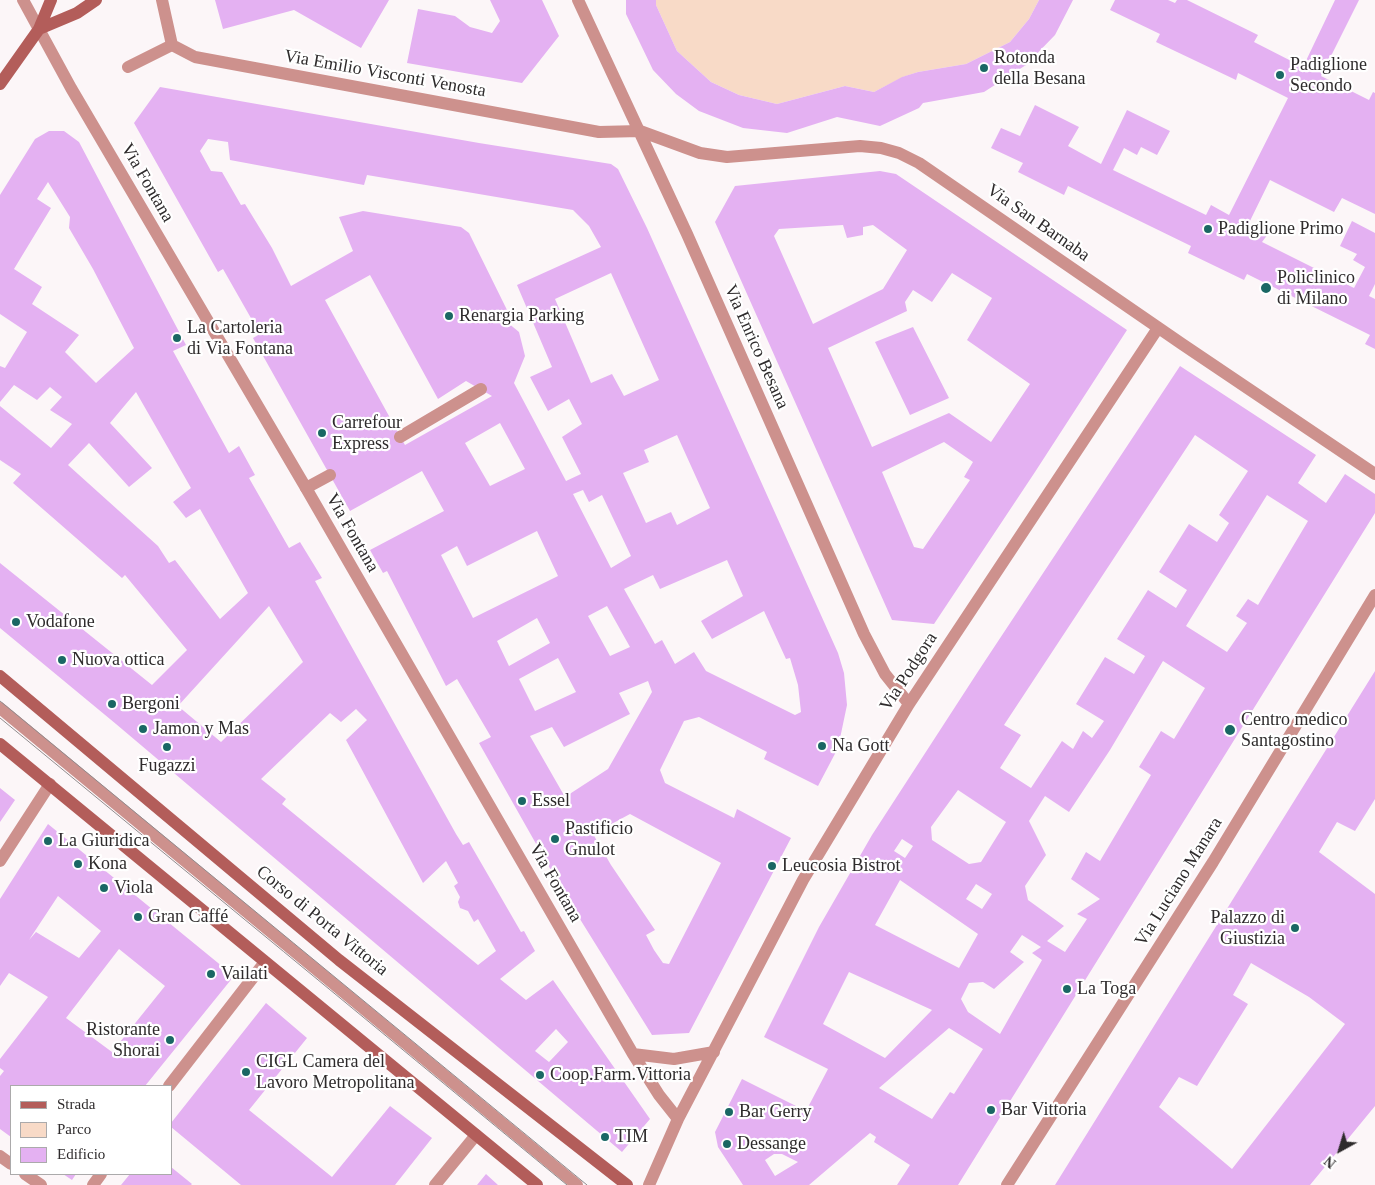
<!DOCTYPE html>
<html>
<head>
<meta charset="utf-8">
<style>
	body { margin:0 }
	#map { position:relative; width:1375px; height:1185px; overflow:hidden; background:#fcf6f8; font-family:Georgia,serif }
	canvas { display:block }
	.legend { position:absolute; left:10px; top:1085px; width:162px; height:90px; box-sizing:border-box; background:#fff; border:1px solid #abaaab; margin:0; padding:6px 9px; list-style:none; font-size:15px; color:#2e2b2c }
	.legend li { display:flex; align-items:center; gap:10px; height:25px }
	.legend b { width:25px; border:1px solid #abaaab }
	.north { position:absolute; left:1315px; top:1125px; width:50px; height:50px; -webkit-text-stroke:4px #fff; paint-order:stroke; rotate:219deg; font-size:14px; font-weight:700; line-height:20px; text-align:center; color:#2e2b2c }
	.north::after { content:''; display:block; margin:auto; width:18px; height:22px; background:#2e2b2c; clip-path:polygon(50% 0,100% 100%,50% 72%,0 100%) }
</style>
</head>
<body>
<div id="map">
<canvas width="1375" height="1185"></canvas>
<ul class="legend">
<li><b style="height:6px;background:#b35d5a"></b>Strada</li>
<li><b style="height:14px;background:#f8dac7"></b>Parco</li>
<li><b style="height:14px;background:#e4b1f2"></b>Edificio</li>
</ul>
<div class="north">N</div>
</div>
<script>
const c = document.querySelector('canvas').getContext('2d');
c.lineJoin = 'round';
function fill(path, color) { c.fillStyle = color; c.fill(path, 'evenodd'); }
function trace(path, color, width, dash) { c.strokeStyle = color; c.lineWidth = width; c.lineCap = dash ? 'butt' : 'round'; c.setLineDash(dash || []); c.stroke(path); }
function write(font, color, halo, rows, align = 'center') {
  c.font = font + ' Georgia,serif'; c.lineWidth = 4.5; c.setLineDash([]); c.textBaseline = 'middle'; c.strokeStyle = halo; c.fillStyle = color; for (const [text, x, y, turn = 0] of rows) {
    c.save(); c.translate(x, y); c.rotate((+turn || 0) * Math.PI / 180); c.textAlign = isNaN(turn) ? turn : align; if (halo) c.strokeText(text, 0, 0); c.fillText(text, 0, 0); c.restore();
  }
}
fill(new Path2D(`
	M656 0H1039L1029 19 1010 42 966 64 918 72 903 77 874 92 845 86 777 104 739 95 711 82 677 51 656 5Z`), '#f8dac7');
fill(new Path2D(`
	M215 0H389L361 48 294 10 223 29Z
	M490 0H542L559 36 522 83 407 63 418 9 455 16 470 27 492 33 500 21Z
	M626 0H656V5L677 51 711 82 739 95 777 104 845 86 874 92 902 77 918 72 966 64 1010 42 1029 19 1039 0H1073L1055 35 1026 65 984 92 923 103 919 108 880 126 837 117 787 133 743 128 699 111 676 94 653 70 626 14Z
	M1115 0H1168L1175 3 1177 0H1187L1258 35 1254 42 1303 67 1335 0H1359L1321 76 1369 100 1373 92 1375 93V214L1342 198 1334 212 1270 180 1248 225 1268 234 1262 242 1354 288 1365 267 1353 260 1357 254 1340 246 1352 221 1375 233V284L1369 296 1375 299V349L1365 344 1370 335 1247 274 1244 280 1188 253 1191 246 1068 186 1064 195 1018 172 1023 163 991 148 1001 128 1020 136 1035 105 1079 127 1068 146 1101 164 1127 110 1170 131 1157 155 1141 147 1137 155 1124 148 1113 170 1206 215 1211 205 1229 215 1288 98 1238 73 1236 80 1156 42 1160 34 1110 10Z
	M160 87 479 143 611 164 618 169 647 228 838 653 844 673 847 705 838 748 818 786 764 759 767 752 699 717 684 721 660 770 665 783 734 818 737 809 791 838 689 1033 652 1035 565 895 479 743 491 737 457 679 446 686 387 571 383 573 370 550 444 511 422 471 350 511 253 338 260 334 223 269 218 272 134 123ZM208 139 228 142 230 160 364 185 367 175 573 210 589 226 601 247 517 285 552 367 530 377 548 411 569 399 582 424 562 437 581 474 566 481 514 383 525 356 519 332 502 318 509 314 469 233 461 227 363 211 339 217 353 251 291 286 272 248 245 204 241 205 222 172 211 171 200 151ZM611 273 659 380 624 396 612 374 591 383 555 299ZM370 275 438 399 466 381 492 396 405 445 325 300ZM500 423 525 469 490 486 465 443ZM677 435 710 508 677 525 671 512 646 523 623 473 649 462 644 450ZM583 490 589 502 602 495 631 556 611 568 573 494ZM537 531 558 576 473 618 441 555 457 546 467 566ZM727 560 743 596 701 621 712 639 764 611 786 659 790 658 798 685 801 712 795 715 706 671 694 652 675 664 662 640 655 644 624 589 653 575 660 589ZM607 606 630 647 610 656 588 616ZM537 618 550 643 509 666 497 641ZM558 658 576 692 535 711 519 679ZM648 681 652 692 608 769 565 797 530 736 552 727 564 747 630 714 619 693ZM630 814 721 863 669 964 663 963 654 950 646 935 655 930 611 865 593 834Z
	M49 131H64L79 142 186 345 173 351 229 453 239 446 255 475 249 478 289 548 300 542 322 578 315 581 456 834 463 845 469 842 521 932 524 931 535 951 500 979 526 1000 553 980 650 1119 622 1152 116 724 0 628V563L152 685 187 650 125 575 122 578 13 483 21 474 0 460V406L51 448 72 424 50 410 62 397 50 387 37 400 14 385 0 402V366L5 368 27 332 0 314V195L35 139ZM48 182 70 217 69 228 93 269 134 348 96 383 65 352 79 335 32 304 42 287 14 269 51 208 37 199ZM136 392 191 488 173 502 186 518 200 509 248 593 220 619 175 560 169 563 158 546 68 465 89 443 129 487 152 468 110 423ZM269 606 303 662 221 742 178 706ZM356 709 367 720 346 740 423 883 446 861 458 883 454 886 460 897 458 902 460 908 468 911 474 922 478 919 496 951 478 965 282 804 286 799 261 779 330 713 341 722ZM556 1029 568 1042 549 1062 535 1051Z
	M880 171 896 174 1127 330 1035 472 934 624 892 620 715 222 735 186ZM843 225 847 238 863 235V227L873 225 907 250 883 289 813 324 774 236 779 229ZM952 273 992 298 967 340 1030 384 991 442 949 413 872 447 828 348 907 311 905 302 913 290 932 302ZM944 442 973 462 964 477 970 480 923 549 914 547 882 472Z
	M913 327 949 398 910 415 875 342Z
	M1180 366 1316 455 1298 483 1326 503 1345 474 1375 494V513L958 1185H897L910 1165 874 1142 876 1137 870 1133 809 1185H743L718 1147 715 1132 742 1079 806 1111 828 1069 764 1037 819 927 872 835 979 670ZM1195 435 1248 471 1219 515 1229 523 1217 542 1189 524 1159 572 1187 590 1176 608 1148 590 1117 639 1145 656 1134 674 1105 657 1076 704 1104 721 1092 738 1083 731 1073 749 1062 741 1031 788 1000 768 1021 735 1004 725ZM1267 495 1308 521 1258 605 1248 599 1236 616 1247 623 1227 652 1186 626ZM1163 661 1205 688 1174 739 1161 731 1139 767 1151 775 1100 861 1086 852 1071 879 1100 899 1077 914 1087 919 1065 952 1047 941 1064 926 1028 900 1025 886 1046 855 1029 821 1045 796 1069 812 1110 750ZM958 790 1006 822 981 862 969 864 932 840 931 827ZM902 839 913 846 905 858 894 851ZM900 880 978 934 959 968 875 925ZM976 884 992 894 982 909 966 899ZM1022 935 1041 947 1032 953 1042 960 1000 1034 968 1012 961 999 969 983 983 982 994 989 1024 962 1010 952ZM849 972 932 1010 885 1058 823 1024ZM949 1028 983 1049 954 1094 950 1092 932 1119 879 1088ZM774 1154H782L798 1162 775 1176 765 1160Z
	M1375 671V799L1355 831 1337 822 1319 852 1375 894V1106L1310 1185H1055ZM1251 963 1309 997 1345 1024 1232 1169 1159 1107 1179 1077 1197 1086 1248 1004 1233 995Z
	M0 788 15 800 0 822Z
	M48 824 234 976 145 1086H11V1137L0 1129V1076L4 1071 0 1068V1059L48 997 9 973 0 986V899ZM58 896 101 931 79 958 36 932 29 940ZM119 949 165 986 112 1052 66 1018Z
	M266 1003 307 1038 249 1110 332 1177 390 1106 432 1138 395 1185H241L171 1127V1123Z
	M171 1167 192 1184 191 1185H121L130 1174H171Z
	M63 1174H76L72 1180Z
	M486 1174 498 1185H477Z`), '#e4b1f2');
trace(new Path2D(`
	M128 67 172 45
	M400 437 481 389
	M306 488 330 475
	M0 708 577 1185`), '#cd918d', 12);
trace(new Path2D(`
	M23 0 71 88 306 488 633 1054 659 1095 678 1119
	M162 0 172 45 195 57 599 132 640 131 700 153 727 157 860 146 881 148 899 153 919 163 1182 344 1375 474
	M578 0 687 234 864 634 885 674 909 704
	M0 861 50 784
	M633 1054 674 1059 714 1052
	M169 1086 265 962
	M0 1156 11 1164
	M25 1174 41 1185
	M93 1185 101 1174
	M435 1185 476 1135
	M649 1185 678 1119 803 880 909 704 1158 328
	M1007 1185 1213 862 1375 595`), '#cd918d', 12);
trace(new Path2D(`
	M39 29 77 13 96 0
	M0 84 39 29 51 0
	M0 676 339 960 627 1185
	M0 744 537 1185`), '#b35d5a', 12);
trace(new Path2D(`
	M0 701 587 1185
	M0 718 567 1185`), '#908b8d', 1);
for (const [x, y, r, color] of [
	[984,68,5,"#1a6764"],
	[1280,75,5,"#1a6764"],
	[1208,229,5,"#1a6764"],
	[1266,288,6,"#1a6764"],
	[449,316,5,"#1a6764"],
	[177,338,5,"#1a6764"],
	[322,433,5,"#1a6764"],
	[16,622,5,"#1a6764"],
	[62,660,5,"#1a6764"],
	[112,704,5,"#1a6764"],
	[143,729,5,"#1a6764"],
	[1230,730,6,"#1a6764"],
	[822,746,5,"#1a6764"],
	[167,747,5,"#1a6764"],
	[522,801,5,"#1a6764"],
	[555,839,5,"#1a6764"],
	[48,841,5,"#1a6764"],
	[78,864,5,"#1a6764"],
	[772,866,5,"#1a6764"],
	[104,888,5,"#1a6764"],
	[138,917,5,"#1a6764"],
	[1295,928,5,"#1a6764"],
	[211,974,5,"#1a6764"],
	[1067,989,5,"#1a6764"],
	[170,1040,5,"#1a6764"],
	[246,1072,5,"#1a6764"],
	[540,1075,5,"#1a6764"],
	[991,1110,5,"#1a6764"],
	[729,1112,5,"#1a6764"],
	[605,1137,5,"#1a6764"],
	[727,1144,5,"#1a6764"]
]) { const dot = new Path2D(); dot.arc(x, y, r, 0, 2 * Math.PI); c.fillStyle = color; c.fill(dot); trace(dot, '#fff', 2); }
write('18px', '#2e2b2c', '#fff', [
	["Rotonda",994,58],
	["della Besana",994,79],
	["Padiglione",1290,65],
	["Secondo",1290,86],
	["Padiglione Primo",1218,229],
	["Policlinico",1277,278],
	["di Milano",1277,299],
	["Renargia Parking",459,316],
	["La Cartoleria",187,328],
	["di Via Fontana",187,349],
	["Carrefour",332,423],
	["Express",332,444],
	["Vodafone",26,622],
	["Nuova ottica",72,660],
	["Bergoni",122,704],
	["Centro medico",1241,720],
	["Santagostino",1241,741],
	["Jamon y Mas",153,729],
	["Na Gott",832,746],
	["Fugazzi",167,766,"center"],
	["Essel",532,801],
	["Pastificio",565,829],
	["Gnulot",565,850],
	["La Giuridica",58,841],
	["Kona",88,864],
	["Leucosia Bistrot",782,866],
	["Viola",114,888],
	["Gran Caffé",148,917],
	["Palazzo di",1285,918,"right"],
	["Giustizia",1285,939,"right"],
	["Vailati",221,974],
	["La Toga",1077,989],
	["Ristorante",160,1030,"right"],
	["Shorai",160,1051,"right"],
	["CIGL Camera del",256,1062],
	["Lavoro Metropolitana",256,1083],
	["Coop.Farm.Vittoria",550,1075],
	["Bar Vittoria",1001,1110],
	["Bar Gerry",739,1112],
	["TIM",615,1137],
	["Dessange",737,1144]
], 'left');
write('18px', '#2e2b2c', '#fff', [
	["Via Emilio Visconti Venosta",385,74,10],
	["Via Fontana",147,183,60],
	["Via San Barnaba",1038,223,35],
	["Via Enrico Besana",756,347,66],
	["Via Fontana",352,533,60],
	["Via Podgora",909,672,-57],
	["Via Luciano Manara",1179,882,-58],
	["Via Fontana",555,883,60],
	["Corso di Porta Vittoria",322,921,39]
]);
</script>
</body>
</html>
